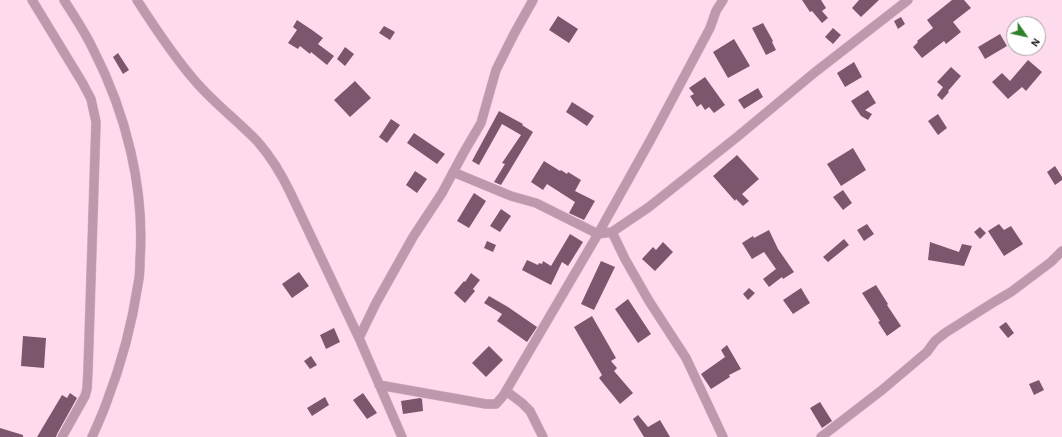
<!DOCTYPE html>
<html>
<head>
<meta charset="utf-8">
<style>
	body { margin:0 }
	#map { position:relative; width:1062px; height:437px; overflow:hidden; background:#fddbed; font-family:"Alegreya Sans",sans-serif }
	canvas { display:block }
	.north { position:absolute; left:1006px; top:16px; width:40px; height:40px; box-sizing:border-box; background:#fff; border:1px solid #a6a1a4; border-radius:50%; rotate:124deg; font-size:11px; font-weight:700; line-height:16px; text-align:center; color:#20151b }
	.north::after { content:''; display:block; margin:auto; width:14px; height:18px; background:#307f29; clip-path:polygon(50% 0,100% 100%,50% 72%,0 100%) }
</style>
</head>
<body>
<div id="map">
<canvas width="1062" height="437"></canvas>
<div class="north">N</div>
</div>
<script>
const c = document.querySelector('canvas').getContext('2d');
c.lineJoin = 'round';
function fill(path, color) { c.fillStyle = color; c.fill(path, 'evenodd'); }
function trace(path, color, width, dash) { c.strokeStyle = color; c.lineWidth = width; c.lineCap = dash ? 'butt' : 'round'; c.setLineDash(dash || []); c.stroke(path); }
fill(new Path2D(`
	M802 0H821L826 8 822 11 828 18 822 23 812 11 810 12Z
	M859 0H879L861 17 852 8Z
	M952 0H964L971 8 953 22 961 32 946 44 944 41 922 58 913 47 918 42 917 41 933 28 927 20Z
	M558 16 578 29 569 43 549 30Z
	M901 17 905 24 898 29 894 21Z
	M297 20 312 30 323 38 318 44 334 56 327 65 311 52 310 54 300 46 298 49 288 43 297 30 293 27Z
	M763 23 773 41 772 42 776 50 766 55 752 28Z
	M384 26 395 32 390 40 379 33Z
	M833 28 841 35 833 44 825 37Z
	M1000 34 1007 46 985 59 978 47Z
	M734 39 750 66 728 78 713 52Z
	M345 47 354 54 345 66 337 59Z
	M118 53 129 70 123 74 113 57Z
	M1028 60 1042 72 1026 91 1022 87 1008 99 992 82 1002 73 1010 81Z
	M854 62 862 77 845 87 837 73Z
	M951 67 961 76 948 91 949 92 942 100 937 95 943 87 937 82Z
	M705 77 725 105 714 113 709 107 705 110 701 104 697 107 690 96 694 94 689 88Z
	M355 81 371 98 350 117 334 100Z
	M758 88 763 97 744 109 738 100Z
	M868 90 876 103 865 110 872 114 868 120 861 116 851 101Z
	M572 102 594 116 587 126 566 112Z
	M499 111 523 124 522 125 533 132 501 185 494 182 505 164 502 163 521 135 502 124 479 165 472 161Z
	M938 114 947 128 938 135 928 121Z
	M391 119 400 125 387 143 379 137Z
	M414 133 445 154 437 164 407 143Z
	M853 148 866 170 841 186 827 164Z
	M737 155 759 179 742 194 749 201 743 206 736 199 735 201 713 176Z
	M544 161 560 171 561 170 567 174 568 172 581 180 575 191 595 201 584 220 569 213 575 202 547 184 543 190 531 182Z
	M1055 166 1062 177V180L1055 185 1047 172Z
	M415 171 427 179 417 193 406 185Z
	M843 190 852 203 843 210 833 197Z
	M474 193 486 201 469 228 457 221Z
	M501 209 511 216 500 232 490 226Z
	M867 224 874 234 864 241 857 230Z
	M999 224 1004 230 1011 226 1023 244 1004 256 988 231Z
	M980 227 986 233 980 239 974 232Z
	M769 230 778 249 794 272 783 279 782 277 769 287 763 279 776 269 764 252 752 259 742 243 753 236 754 238Z
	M570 234 583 242 568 266 562 262 551 285 522 270 527 260 538 265 539 263 542 264 543 261 551 266Z
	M844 239 849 245 828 262 823 257Z
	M487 241 496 245 493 252 484 248Z
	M663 242 673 252 655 271 642 259 653 247 656 250Z
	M930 242 959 252 962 244 972 246 964 266 928 260Z
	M601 261 615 267 594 310 581 304Z
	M299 272 309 286 292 298 282 284Z
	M471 273 480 280 473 289 475 291 465 303 454 293 464 281 465 282Z
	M876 285 888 304 887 305 901 326 887 336 878 322 880 321 862 293Z
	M749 288 755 293 748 300 743 294Z
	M801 288 810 303 793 314 783 300Z
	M489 296 508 307 537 327 527 342 497 321 502 314 484 303Z
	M628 299 651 334 638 343 615 309Z
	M592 316 616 358 611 361 617 368 614 371 633 393 620 404 599 378 602 375 574 327Z
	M1006 322 1014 333 1008 338 999 327Z
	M334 328 340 342 326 349 320 335Z
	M23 336 46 338 44 368 21 366Z
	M727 345 741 369 729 375 730 377 711 389 701 374 725 357 721 350Z
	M489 346 503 360 486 377 472 363Z
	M311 356 317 365 310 369 304 361Z
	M1039 380 1044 390 1034 395 1029 384Z
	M70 393 77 398 57 434 56 437H37L62 395 67 398Z
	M363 393 377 413 367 419 353 400Z
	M325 397 329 405 312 416 307 408Z
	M420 398 422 399 423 411 403 414 401 401Z
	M820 402 832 421 822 428 810 408Z
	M638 415 648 427 660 420 670 437H644L633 419Z
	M0 428 23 435V437H0Z`), '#7c566c');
const minor = new Path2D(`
	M32 0 82 82 91 99 96 122 88 371 87 389 85 396 62 437
	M64 0C74 16 85 32 93 49 126 113 145 188 140 260 140 268 140 276 138 284 132 325 121 365 106 404 102 415 97 426 92 437
	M137 0C155 28 174 57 196 82 215 104 238 121 258 142 271 157 282 175 291 194L359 338 402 437
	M453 172 511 196 536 203 598 234 651 139 710 28 716 11 723 0
	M612 232 649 207 737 137 814 73 908 0
	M359 338 376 303 413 237 442 193 464 152 481 123 496 70 514 34 533 0
	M379 385 486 404H496L503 396 598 234 612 232 625 259 649 301 686 358 723 437
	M506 391 522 403 530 411 543 437
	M821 437 882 390 927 352 935 341 945 333 994 302 1011 292 1051 262 1062 251`);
trace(minor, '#d5b7c7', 10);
trace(minor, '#be98ad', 9);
</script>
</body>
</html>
